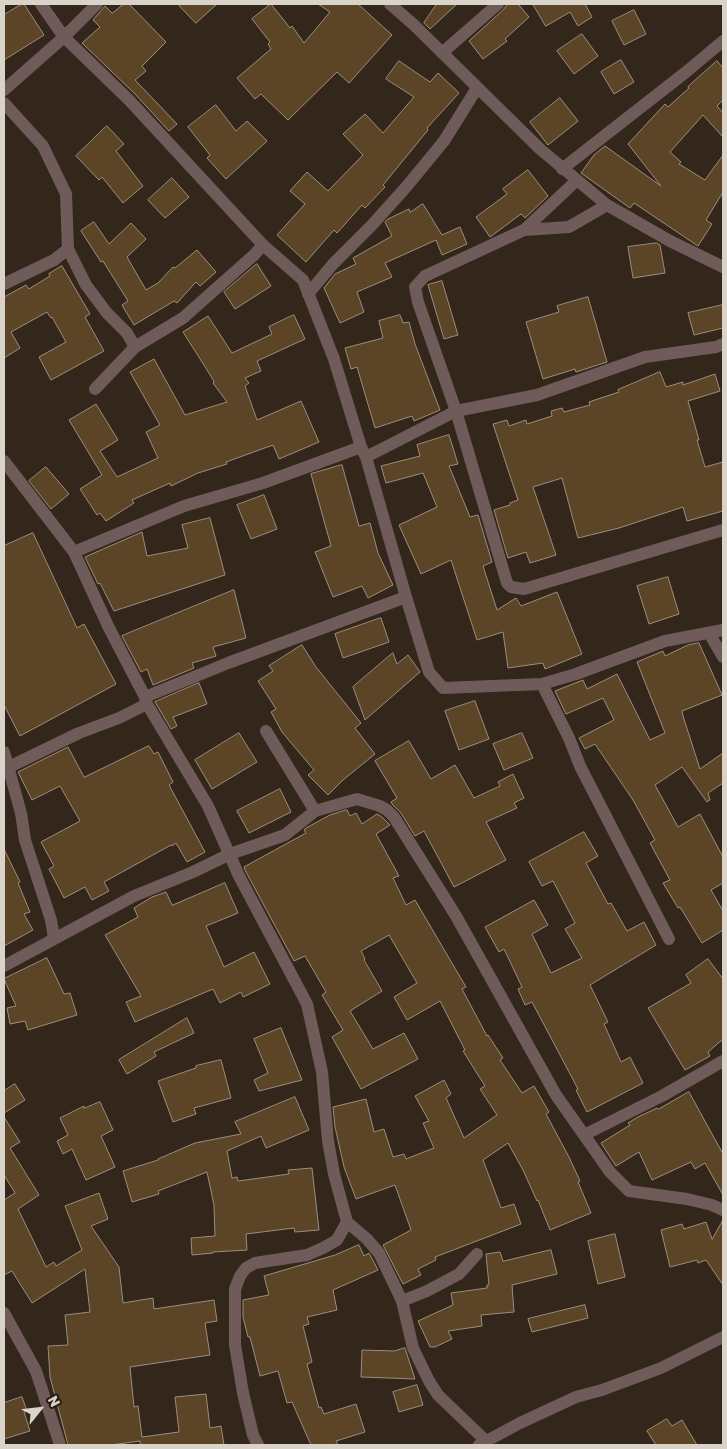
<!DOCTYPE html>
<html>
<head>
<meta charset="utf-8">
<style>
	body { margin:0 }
	#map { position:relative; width:727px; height:1449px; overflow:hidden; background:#32271a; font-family:Rubik,sans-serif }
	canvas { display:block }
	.frame { position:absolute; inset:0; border:5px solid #dad3ca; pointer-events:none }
	.north { position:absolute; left:15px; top:1384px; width:50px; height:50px; -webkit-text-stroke:4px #281e10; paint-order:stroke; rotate:61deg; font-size:14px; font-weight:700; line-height:20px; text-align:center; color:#dad3ca }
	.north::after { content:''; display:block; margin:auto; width:18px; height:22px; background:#dad3ca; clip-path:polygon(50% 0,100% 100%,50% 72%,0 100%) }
</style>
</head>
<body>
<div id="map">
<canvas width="727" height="1449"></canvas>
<div class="frame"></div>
<div class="north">N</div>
</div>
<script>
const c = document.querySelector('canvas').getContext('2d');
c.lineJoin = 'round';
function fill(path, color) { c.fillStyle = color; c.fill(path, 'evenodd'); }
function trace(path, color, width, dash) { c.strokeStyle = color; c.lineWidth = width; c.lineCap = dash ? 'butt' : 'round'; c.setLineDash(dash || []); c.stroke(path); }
const building = new Path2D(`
	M22 4H24L44 35 4 60V15Z
	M124 4H129L166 42 142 66 146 71 135 80 177 124 169 131 135 94 82 43 100 27 93 20 105 6 112 13Z
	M178 4H217L196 23Z
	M271 4 290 28 292 26 304 43 330 12 318 4H358L392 35 349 83 337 72 288 120 261 94 255 99 237 78 271 49 268 44 270 42 252 19Z
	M437 4H457L430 29 424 23Z
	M508 4H518L529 17 505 39 507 41 483 59 469 41 503 10Z
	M533 4H585L592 17 578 26 570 12 546 26Z
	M634 10 646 34 624 45 612 21Z
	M582 34 598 56 574 74 557 51Z
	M621 60 634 82 614 94 601 72Z
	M399 61 430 82 438 73 459 93 427 128 428 130 383 185 385 187 365 208 362 205 337 233 334 230 306 262 277 235 305 204 290 191 307 172 328 191 363 155 343 134 365 114 383 133 414 97 386 79Z
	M717 61 723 68V100L717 106 723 113V137L703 115 670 152 681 162 679 164 705 180 723 155V192L706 220 712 224 698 246 634 203 630 208 581 173 594 155 605 146 661 186 628 144 665 104 668 107 689 88 688 87Z
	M560 98 578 121 548 145 530 122Z
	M216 105 236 131 247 121 267 141 226 179 207 158 210 155 188 127Z
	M107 126 124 144 116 151 143 186 123 203 102 177 99 180 76 156Z
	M528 170 548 196 525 218 521 214 490 237 476 217 507 194 503 189Z
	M172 178 189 197 165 218 148 200Z
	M423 204 442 235 460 227 467 244 442 255 436 240 385 263 392 277 357 292 364 312 340 323 324 288 335 274 356 264 353 258 392 236 385 222 388 219 409 209 410 212Z
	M94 222 109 244 131 223 146 239 127 257 146 290 158 283 173 267 175 268 197 250 216 272 200 286 196 282 177 303 174 301 134 325 122 305 128 301 103 261 101 262 81 231Z
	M657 243 660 245 665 273 633 278 628 247Z
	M257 264 271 286 235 309 224 292Z
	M62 266 90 314 85 317 104 351 51 380 39 357 66 342 52 317 51 318 47 312 11 332 20 348 4 358V297L26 285 29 289 50 276 49 274Z
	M442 281 458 335 444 339 428 285Z
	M588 297 607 362 576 372 575 369 543 379 526 322 559 312 557 306Z
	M723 305V328L694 335 688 313Z
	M294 315 305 339 257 361 261 371 245 378 249 383 245 386 257 420 301 401 319 442 279 459 273 445 226 462 227 464 198 473 171 486 170 483 132 500 134 503 106 521 100 513 97 515 80 489 102 475 69 420 96 404 118 440 100 451 117 477 158 458 146 432 160 425 130 372 154 359 185 415 227 402 213 383 214 381 183 332 208 316 232 353 272 334 269 327Z
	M400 315 403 323 409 322 415 344 440 410 414 421 412 416 375 428 357 367 351 369 345 348 383 338 379 321Z
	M660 372 666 387 683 382V385L715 374 720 391 688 401 699 440H697L705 467 723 462V511L687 521 683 507 619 528 578 538 562 478 533 487 556 555 530 563 526 552 508 558 494 510 510 505V503L518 500 493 424 507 420 509 426 526 420 527 424 552 416 551 411 562 408 564 412 590 405 589 402 619 392 618 390Z
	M449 435 458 464 449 466 470 517 478 515 492 562 483 566 497 610 516 598 521 606 557 592 582 654 545 669 543 663 508 668 503 632 477 640 451 560 421 574 399 525 437 507 423 473 386 483 381 466 420 456 417 445Z
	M342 465 359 526 370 523 378 553 393 585 368 598 362 586 333 597 315 552 331 546 311 474Z
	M46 467 69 494 51 509 29 481Z
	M264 495 277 529 251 539 237 505Z
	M210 518 225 575 114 611 100 583 98 584 85 557 142 532 147 556 188 548 182 525Z
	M33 533 77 628 84 624 116 684 20 736 4 705V546Z
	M668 577 679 614 649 624 637 586Z
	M234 590 246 638 213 647 216 656 192 663 194 668 153 685 147 669 141 672 122 636Z
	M381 618 389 642 343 658 335 634Z
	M699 643 722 695 682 711 683 716 700 769 723 753V783L708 793 710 800 707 802 682 767 655 785 678 827 700 814 723 857V883L711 890 723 911V930L702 943 680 907 678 908 663 883 670 880 650 843 655 840 633 800 595 744 585 749 579 738 614 720 603 698 566 714 555 691 583 680 587 689 617 674 650 740 665 733 637 662 663 651 665 656 688 645Z
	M302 645 316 667 361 723 355 728 375 754 343 780 328 795 308 775 314 770 282 732 271 712 276 709 258 681 273 671 269 666Z
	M393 653 397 664 408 655 420 672 365 720 353 687Z
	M199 683 207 704 173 717 177 726 171 729 155 702Z
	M475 701 489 739 459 750 445 711Z
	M239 733 257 762 212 789 195 760Z
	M522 733 533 758 504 770 493 744Z
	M409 741 431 779 455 765 474 798 500 786 498 782 513 774 524 798 514 803 517 808 486 822 506 860 454 887 424 831 415 836 401 813 392 804 391 802 397 798 375 761Z
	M149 746 154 754 158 752 173 782 169 785 205 852 187 862 176 843 172 846 171 845 104 882 109 891 92 900 85 887 64 898 49 869 54 866 41 842 80 821 60 786 32 800 18 772 68 747 84 777Z
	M280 789 291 812 249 833 237 811Z
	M347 810 350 816 356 813 362 824 377 814 382 817 390 825 376 834 399 876 393 878 406 905 415 900 466 987 462 989 487 1036 488 1035 503 1058 500 1060 522 1093 534 1086 549 1112 546 1114 569 1157 580 1181 578 1182 591 1213 550 1230 538 1200 537 1201 523 1170 508 1143 483 1160 501 1208 514 1204 521 1224 435 1257 436 1260 418 1269 421 1275 403 1284 383 1245 411 1230 395 1185 356 1199 344 1167 335 1127 333 1107 366 1099 374 1132 384 1129 393 1157 404 1154 406 1159 434 1148 423 1123 429 1121 415 1096 444 1080 451 1094 446 1098 464 1138 497 1115 480 1089 485 1086 463 1051 465 1050 440 1001 407 1020 394 997 417 983 389 935 361 951 365 959 364 960 382 991 350 1011 373 1049 404 1033 418 1059 361 1089 332 1037 343 1030 322 995 326 992 305 956 294 961 246 872 244 867 306 833 304 830 306 828 330 815Z
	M584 832 598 856 586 863 608 904 611 903 627 931 644 922 656 945 590 985 608 1022 604 1024 621 1062 630 1057 643 1083 587 1112 576 1090 578 1089 532 1002 525 1005 518 989 522 987 504 949 499 952 485 927 534 900 548 925 532 934 551 973 582 958 565 929 575 923 553 881 542 886 529 862Z
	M4 849 20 882 18 883 30 912 24 914 33 930 4 946Z
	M225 883 238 913 206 926 224 967 254 952 270 984 243 997 241 992 220 1003 213 989 135 1022 126 1002 141 996 105 935 138 917 134 908 152 897 166 892 172 905Z
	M47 958 64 994 70 993 77 1015 28 1030 25 1021 10 1024 7 1008 16 1006 4 979Z
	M708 959 723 979V1039L708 1052 710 1056 685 1070 648 1008 691 983 686 975Z
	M187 1018 194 1033 154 1052 156 1056 127 1074 119 1060Z
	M281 1028 302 1080 259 1091 254 1080 268 1073 254 1039Z
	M221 1060 231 1098 194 1108 196 1114 173 1122 158 1081 196 1068V1066Z
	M15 1084 25 1100 4 1113V1091Z
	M689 1092 723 1154V1195L705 1163 695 1169 691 1162 652 1180 639 1152 616 1166 601 1143 630 1125 628 1123 638 1117 657 1108 658 1109Z
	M295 1097 309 1130 266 1148 261 1136 227 1151 232 1178 237 1177 238 1181 289 1174 288 1170 312 1168 319 1230 295 1232 294 1228 246 1234 247 1250 213 1252V1253L192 1255 191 1238 215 1236 214 1205 207 1172 158 1191 159 1194 132 1202 123 1171 158 1160V1159L195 1143 241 1134 235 1122Z
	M100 1102 113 1130 101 1136 115 1167 86 1180 72 1149 63 1154 57 1141 68 1135 60 1118 84 1106V1108Z
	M4 1117 20 1142 10 1148 39 1195 18 1209 46 1267 54 1262 56 1266 82 1250 65 1206 99 1193 108 1219 91 1226 119 1267 123 1303 153 1298 154 1309 214 1300 217 1321 205 1323 210 1355 130 1367 134 1407 138 1406 142 1437 179 1432 175 1397 206 1394 210 1428 221 1426 224 1445H140V1441L111 1445H68L50 1377 48 1346 68 1345 65 1315 90 1312 85 1269 32 1303 12 1271 4 1275V1200L15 1193 4 1175Z
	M723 1220V1285L706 1260 698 1263 697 1260 670 1267 661 1230 682 1224 684 1229 706 1222 712 1239Z
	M615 1234 625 1277 598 1284 588 1241Z
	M359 1245 364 1256 369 1253 378 1270 333 1290 337 1310 307 1317 309 1324 303 1326 312 1362 307 1364 319 1408 321 1407 324 1414 356 1404 365 1432 336 1441 338 1445H311L292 1402 287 1403 278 1371 260 1376 250 1337H248L243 1317V1300L269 1295 264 1276 335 1255Z
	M551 1250 557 1274 512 1285 514 1312 481 1315 482 1326 448 1331 452 1339 435 1347H430L418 1321 453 1305 451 1293 487 1288V1285H489L486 1254 500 1252 503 1261Z
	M585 1305 588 1318 532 1332 528 1319Z
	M405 1348 415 1379 361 1377 362 1350 394 1351Z
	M417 1385 423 1405 399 1412 393 1392Z
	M22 1397 27 1411 24 1412 30 1431 4 1439V1403Z
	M667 1419 672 1426 682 1420 697 1445H656L647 1431Z`);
fill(building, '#5c4527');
trace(building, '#9b8e7e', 1);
trace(new Path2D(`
	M41 4 64 37 129 100 263 245 303 280 334 359 361 447 366 457 406 597 429 672 443 688 542 684 576 674 665 641 723 630
	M390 4 413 24 540 149 607 205 670 241 723 267
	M442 53 498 4
	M4 90 64 37 97 4
	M4 103 43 146 66 194 68 249 86 285 107 313 127 333 135 347
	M562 169 686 72 723 41
	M607 205 569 227 524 230 425 276 415 287 418 302 456 411 507 583 511 587 524 589 723 530
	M524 230 576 181
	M4 284 54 260 68 249
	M308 294 333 264 372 225 407 186 444 141 477 88
	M95 389 135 347 183 318 254 255 263 245
	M366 457 456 411 537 395 645 357 716 347 723 344
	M4 461 74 552 109 628 145 697 147 704 208 806 239 876 307 1004 322 1072 328 1141 334 1174 347 1222 367 1239 379 1253 402 1301 413 1348 429 1381 438 1395 486 1441 488 1445
	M74 552 184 506 263 483 361 447
	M709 633 723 657
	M542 684 569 738 580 766 669 939
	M145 697 228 663 406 597
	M266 731 315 811
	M4 752 21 813 25 840 51 920 54 938
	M9 767 79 733 119 718 147 704
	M4 966 134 896 193 872 230 854 285 835 315 811 357 799 380 806 387 810 394 817 456 916 556 1095 610 1172 629 1191 687 1199 712 1205 723 1210
	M584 1135 662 1096 723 1061
	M402 1301 427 1291 459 1274 477 1254
	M4 1313 36 1371 60 1445
	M258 1445 253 1435 243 1393 235 1345V1289L240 1276 246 1268 255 1263 307 1255 323 1248 337 1240 347 1222
	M479 1445 520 1423 576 1397 602 1390 661 1368 723 1337`), '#6f5c5a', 12);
</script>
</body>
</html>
